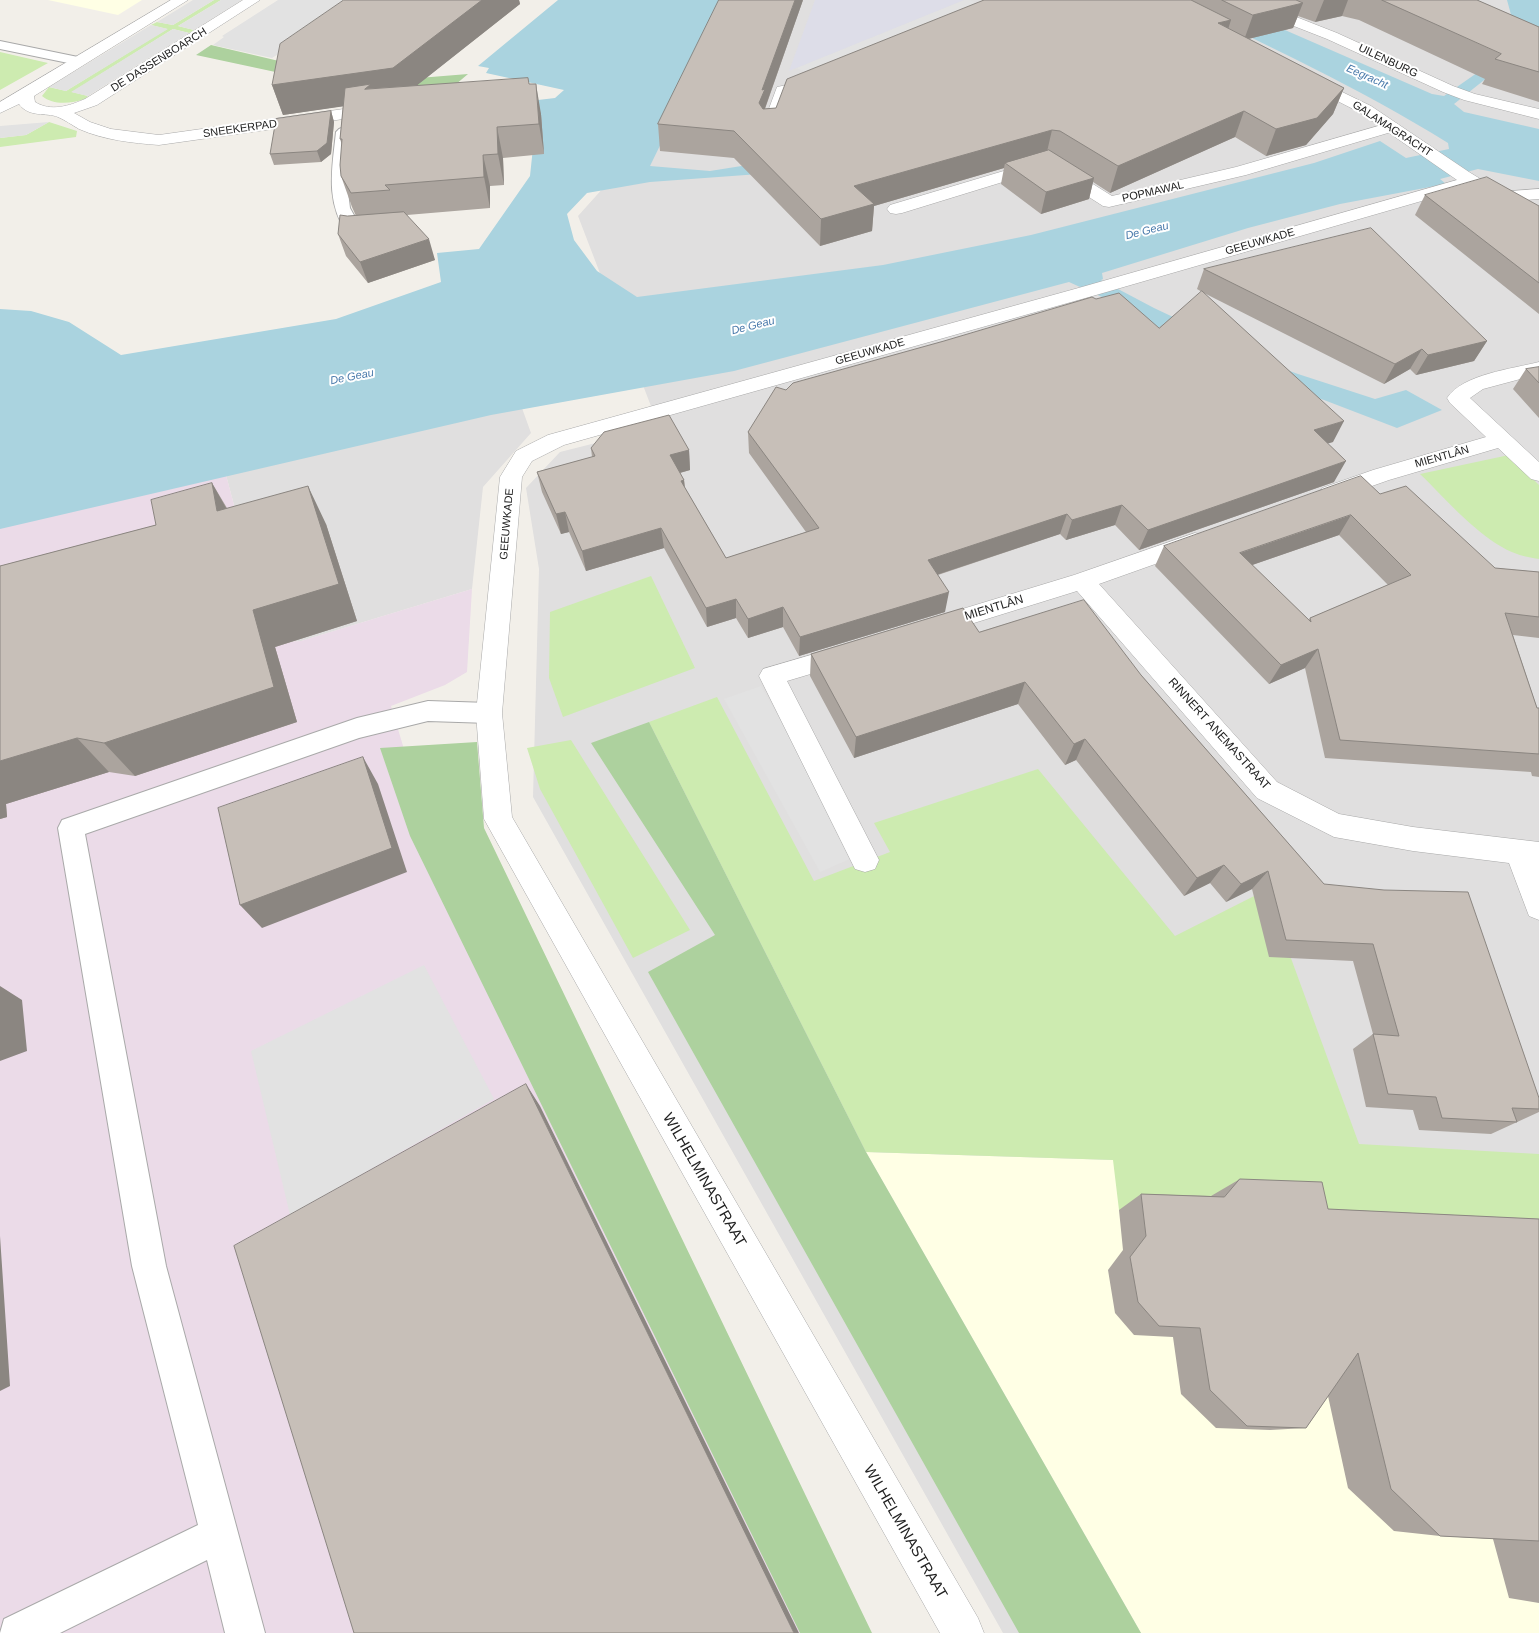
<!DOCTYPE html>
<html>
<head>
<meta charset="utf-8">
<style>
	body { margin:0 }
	canvas { display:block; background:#f2efe9 }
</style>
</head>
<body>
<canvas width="1539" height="1633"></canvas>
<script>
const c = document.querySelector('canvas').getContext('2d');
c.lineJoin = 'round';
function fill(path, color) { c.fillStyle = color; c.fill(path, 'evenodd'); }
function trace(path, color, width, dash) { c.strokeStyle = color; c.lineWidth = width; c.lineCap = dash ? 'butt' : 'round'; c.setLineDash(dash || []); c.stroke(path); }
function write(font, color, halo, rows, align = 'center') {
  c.font = font + ' Arial,sans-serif'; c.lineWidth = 4; c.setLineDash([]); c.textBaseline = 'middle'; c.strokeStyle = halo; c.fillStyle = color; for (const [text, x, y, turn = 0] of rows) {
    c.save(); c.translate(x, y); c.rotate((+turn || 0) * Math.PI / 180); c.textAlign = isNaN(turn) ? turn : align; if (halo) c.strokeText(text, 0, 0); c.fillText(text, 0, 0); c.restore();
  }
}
fill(new Path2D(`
	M713 0H1525L1539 28V1633H1003L533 797 539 569 526 488 560 452 659 427 578 216 640 147Z
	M518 397 531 433 483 487 472 589 301 641 271 643 223 464Z`), '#e0dfdf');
fill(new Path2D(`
	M223 464 271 643 301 641 472 589 467 672 445 685 391 706 410 769 839 1633H0V517Z`), '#ebdbe8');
fill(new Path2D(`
	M48 0H142L118 15Z
	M866 1152 1113 1160 1539 1179V1633H1141Z`), '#ffffe5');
fill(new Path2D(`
	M214 0H221L178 26 194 30 189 33 173 29 72 92 88 96 85 99C72 103 54 106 42 96L49 87 66 91 167 29 151 25 157 22 173 25Z
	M0 52 48 63 0 90Z
	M49 122 77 131 76 137 0 147V138L26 135Z
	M1509 455 1539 485V559C1526 557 1513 554 1502 547 1472 530 1445 498 1420 474Z
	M651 576 695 668 563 717 549 678 550 612Z
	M717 697 814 881 890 852 874 823 1038 769 1175 936 1266 890 1359 1144 1539 1154V1245L1196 1213 1119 1210 1113 1160 866 1152 649 722Z
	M571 740 690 930 633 958 540 789 527 748Z`), '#cdebb0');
fill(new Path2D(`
	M211 45 279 61 394 80 468 74 455 85 397 98 196 55Z
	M649 722 866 1152 1141 1633H1019L648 972 715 935 591 743Z
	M477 742 484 828 872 1633H800L410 836 380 748Z`), '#add19e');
fill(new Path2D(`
	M193 0H214L173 25 157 22Z
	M221 0H242L194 30 178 26Z
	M278 0H363L272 58 213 45 224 37 222 36Z
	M964 0H970L982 6 816 76 796 68Z
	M151 25 168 29 66 91 49 87Z
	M173 29 189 33 88 96 71 92Z
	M49 122 26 135 0 138V126Z
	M761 686 859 855 820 872 724 699Z
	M424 965 494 1099 290 1215 251 1051Z`), '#e2e2e2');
fill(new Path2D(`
	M815 0H964L789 71Z`), '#dddde8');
fill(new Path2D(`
	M558 0H731L650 166 710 171 792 158 773 173 650 182 587 193 567 214 574 240 597 271 637 297 883 265 1031 235 1314 163 1380 141 1406 158 1449 149 1448 143C1360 88 1266 45 1173 0H1216L1432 94 1444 96 1494 61 1513 22 1507 0H1539V49L1493 73 1454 104 1464 112 1539 129V181L1478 169 1440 179 1446 184 1340 204 1248 228 1102 273 1103 279 1101 280 1154 308 1279 367 1298 374 1375 399 1406 390 1442 410 1397 428 1324 400 1252 378 1102 297 1069 282 734 371 491 415 0 529V309L31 311 69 322 121 355 336 319 441 282 437 253 479 249 530 176 538 100 555 98 564 90 486 73 489 68 478 66Z`), '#aad3df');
const service = new Path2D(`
	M0 41 78 57 83 58 85 61 83 64 78 65 0 49Z
	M344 127 349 129 352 132 347 184 350 208 360 226H378L380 230 378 234 354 236 348 235C325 201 332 170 336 132L339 129Z
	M428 701 489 703 498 706 501 713 498 720 489 723 428 721 359 738 85 834 166 1266 265 1633H225L207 1560 60 1633H0L4 1619 198 1525 132 1266 58 828 62 820 357 718Z`);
const minor = new Path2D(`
	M171 0H188L34 96 35 102C51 112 69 106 85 99L243 0H260L97 105 74 113 90 122 111 129 159 135 379 104 385 106 387 109 385 112 379 114 159 145C132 143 104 140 79 129 72 125 65 120 58 117 46 112 29 118 19 104L0 113V102Z
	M1233 0H1253L1337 33 1453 86 1475 94 1539 109V119L1464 100 1443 92 1327 39 1235 3Z
	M820 74 825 76 828 79C820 89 801 92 789 94L777 130 775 133H763L761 130 777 87 797 83Z
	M1392 122 1398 124 1400 127 1398 130 1246 175 1109 207 1103 206 1045 169 902 213 896 214 890 213 887 209 890 205 1047 158 1053 159 1112 196 1236 167Z
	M1471 176 1477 177 1479 181 1477 185 1096 295 564 445 532 461 522 477 502 713 512 817 978 1618 984 1633H940L484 819 476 713 500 477 516 451 548 435 1082 287Z
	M1539 189V199L1497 202 1491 201 1488 197 1491 193 1497 192Z
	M1539 362V374L1483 389 1470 398 1539 462V481L1531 479 1498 448 1389 480 1338 498 1330 501 1322 498 1319 493 1322 488 1373 470 1486 437 1450 403 1447 398C1463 374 1512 369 1539 362Z
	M1195 533 1203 535 1206 541 1203 547 1099 584 1277 782 1339 814 1413 827 1539 842V920L1529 916 1509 863 1413 851 1334 837 1257 798 1077 591 932 636 923 633 920 627 923 621 1074 575Z
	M845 645 854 647 857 654 854 661 787 681 879 860 875 869 865 872 855 869 759 676 763 669Z`);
const tertiary = new Path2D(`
	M1307 75 1371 106 1469 172 1539 215V228L1533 227 1457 180 1359 112 1302 83 1299 80 1302 77Z`);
trace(service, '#a9a9a9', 2);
trace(minor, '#a9a9a9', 1);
trace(tertiary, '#a9a9a9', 1);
fill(service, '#fff');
fill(minor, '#fff');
fill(tertiary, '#fff');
fill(new Path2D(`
	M344 0H519L520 4 417 85 529 84 541 114 544 154 503 158 504 185 490 186V208L407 215 435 260 368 283 346 256 338 234 347 216H356L352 207 341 176 342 145 340 139 343 106 283 115 272 85Z
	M803 0 765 109 776 108 984 0H1477L1539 27V102L1482 84 1485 79 1359 20 1342 16 1315 22 1298 16 1293 28 1248 39 1344 88 1333 114 1306 145 1266 156 1235 137 1110 193 1093 182 1089 199 1041 214 1001 184 1004 168 874 206 872 231 820 246 734 158 660 151 658 124Z
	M331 111 334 122 331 154 321 162 274 165 270 154Z
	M1425 195 1539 206V314L1415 215Z
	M1204 269 1487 341 1474 361 1416 375 1410 369 1384 384 1204 293 1333 442 1327 443 1334 482 1139 550 1115 525 1066 540 1060 534 938 575 945 612 799 656 783 627 748 638 736 618 707 627 664 548 586 571 569 532 561 534 542 492 537 472 592 457 591 448 689 450 690 470 680 473 684 480 685 488 726 558 806 532 749 453 748 432 786 390 1096 299 1159 328 1202 292 1197 289Z
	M1539 367V418L1513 389 1526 369Z
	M212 483 227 508 326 524 357 621 275 647 297 722 135 776 109 772 6 804 7 817 0 819V566L156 525Z
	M1380 494 1495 568 1539 572V638L1513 635 1537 708H1539V777L1532 776 1531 772 1325 758 1305 668 1269 684 1155 566 1164 546ZM1339 535 1388 585 1310 618 1309 620 1252 565Z
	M979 632 1141 675 1324 884 1539 1098V1112L1491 1134 1419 1130 1413 1110 1366 1107 1353 1049 1373 1034 1353 961 1269 957 1252 889 1226 902 1210 883 1184 896 1076 760 1065 765 1018 704 854 758 810 676 811 654Z
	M1240 1179 1328 1209 1539 1219V1603L1509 1598 1493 1539 1440 1536 1394 1531 1348 1488 1328 1396 1306 1428 1270 1430 1216 1428 1181 1394 1173 1337 1134 1335 1115 1313 1108 1270 1123 1250 1119 1210 1141 1194 1211 1196Z`), '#aba49e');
fill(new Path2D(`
	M482 0H519L520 4 401 98 283 115 272 85Z
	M795 0H803L765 108V115L759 103 762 90Z
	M1324 0H1348L1342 16 1315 22Z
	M1303 3 1293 28 1244 40 1253 15Z
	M1231 20 1223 45 1218 23Z
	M536 84 541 114 544 154 539 124Z
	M1344 88 1333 114 1306 145 1266 156 1276 129Z
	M331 111 334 122 331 154 321 162 317 151Z
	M1244 111 1235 137 1110 193 1118 166Z
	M497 127 503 158 504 185 498 154Z
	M1052 130 1046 156 1005 163 1004 168 874 206 872 231 820 246 821 219 854 186Z
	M483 155 490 186V208L484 177Z
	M1094 178 1089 199 1041 214 1046 192Z
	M429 239 435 260 368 283 360 262Z
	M1487 341 1474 361 1416 375 1428 355Z
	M1422 349 1410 369 1384 384 1395 364Z
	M1344 421 1333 442 1303 451 1314 430Z
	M689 450 690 470 672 475 670 455Z
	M1346 461 1334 482 1139 550 1148 530Z
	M684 480 686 501 681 481Z
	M212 483 234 522 217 511Z
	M308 486 326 524 357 621 275 647 297 722 135 776 104 743Z
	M1122 505 1115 525 1066 540 1072 520Z
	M565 512 569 532 561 534 556 514Z
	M1067 514 1060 534 924 579 928 560Z
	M1351 515 1339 535 1229 573 1240 553Z
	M661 528 664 548 586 571 582 551Z
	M949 592 945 612 799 656 800 637Z
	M736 599V618L707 627 706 608Z
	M783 607V627L748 638V619Z
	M1318 649 1305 668 1269 684 1281 665Z
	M1025 682 1018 704 854 758 856 737Z
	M77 738 109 772 6 804 7 817 0 819V761Z
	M1085 739 1076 760 1065 765 1074 744Z
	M363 757 378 784 407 872 262 928 240 905Z
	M1224 865 1210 883 1184 896 1197 878Z
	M1268 871 1252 889 1226 902 1241 884Z
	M0 986 22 1000 27 1051 0 1061Z
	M526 1084 540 1106 799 1633H794Z
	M0 1236 10 1386 0 1391Z`), '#8b8681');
const building = new Path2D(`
	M344 0H482L393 68 272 85 280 44Z
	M719 0H795L762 90 765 89 759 103 763 109 776 108 787 79 984 0H1191L1231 20 1218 23 1344 88 1317 118 1276 129 1244 111 1118 166 1060 131 1052 130 854 186 874 204 821 219 734 131 658 124Z
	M1222 0H1296L1303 3 1253 15Z
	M1382 0H1477L1539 27V72L1495 59 1501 54Z
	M528 78 529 84H536L539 124 497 127 498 154 483 155 484 177 385 185 390 190 351 193 341 176 340 165 342 139H340L345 88 371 84 365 89Z
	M331 111 327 143 317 151 270 154 276 119Z
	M1049 150 1094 178 1046 192 1005 163Z
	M1487 177 1539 206V283L1425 195Z
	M404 212 429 239 360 262 338 234 340 215 347 216Z
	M1371 228 1487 341 1428 355 1422 349 1395 364 1204 269Z
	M1202 291 1344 421 1314 430 1346 461 1148 530 1122 505 1072 520 1067 514 928 560 949 592 800 637 783 607 748 619 736 599 706 608 661 528 582 551 565 512 556 514 537 472 595 456 591 448 604 432 669 415 689 450 670 455 684 480 681 481 726 558 819 528 748 432 776 387 786 390 793 383 944 341 1092 297 1096 299 1119 293 1159 328Z
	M1539 367V383L1526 369Z
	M1361 476 1380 494 1406 486 1495 568 1539 572V617L1505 613 1537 708H1539V754L1340 740 1318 649 1281 665 1164 546ZM1351 515 1411 575 1310 618 1311 622 1240 553Z
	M212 483 217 511 308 486 339 584 253 610 274 687 104 743 77 738 0 761V566L156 525 151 500Z
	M1084 600 1141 675 1324 884 1384 890 1468 892 1539 1098V1109L1512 1108 1517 1122 1442 1118 1436 1097 1388 1094 1373 1034 1399 1036 1373 944 1286 940 1268 871 1241 884 1224 865 1197 878 1085 739 1074 744 1025 682 856 737 811 654 963 608 979 632Z
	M363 757 392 848 240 905 218 808Z
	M526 1084 794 1633H354L234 1246Z
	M1240 1179 1322 1182 1328 1209 1539 1219V1541L1440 1536 1391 1489 1358 1353 1306 1428 1247 1426 1210 1390 1200 1328 1159 1326 1138 1302 1130 1257 1146 1236 1141 1194 1224 1197Z`);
fill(building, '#c7bfb8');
trace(building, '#8b8681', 1);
write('11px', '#222', '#fff', [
	["DE DASSENBOARCH",159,60,-32],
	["UILENBURG",1388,61,25],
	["SNEEKERPAD",240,129,-8],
	["GALAMAGRACHT",1392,129,33],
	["POPMAWAL",1153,192,-13],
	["GEEUWKADE",1260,242,-16],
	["GEEUWKADE",870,352,-16],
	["MIENTLÂN",1442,457,-16],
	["GEEUWKADE",507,524,-85]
]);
write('italic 11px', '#4a7aab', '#fff', [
	["Eegracht",1367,77,24],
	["De Geau",1147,231,-14],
	["De Geau",753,326,-14],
	["De Geau",352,377,-11]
]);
write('12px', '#222', '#fff', [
	["MIENTLÂN",994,608,-17],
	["RINNERT ANEMASTRAAT",1219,734,48]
]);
write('15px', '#222', '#fff', [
	["WILHELMINASTRAAT",704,1180,60],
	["WILHELMINASTRAAT",905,1532,60]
]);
</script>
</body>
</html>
